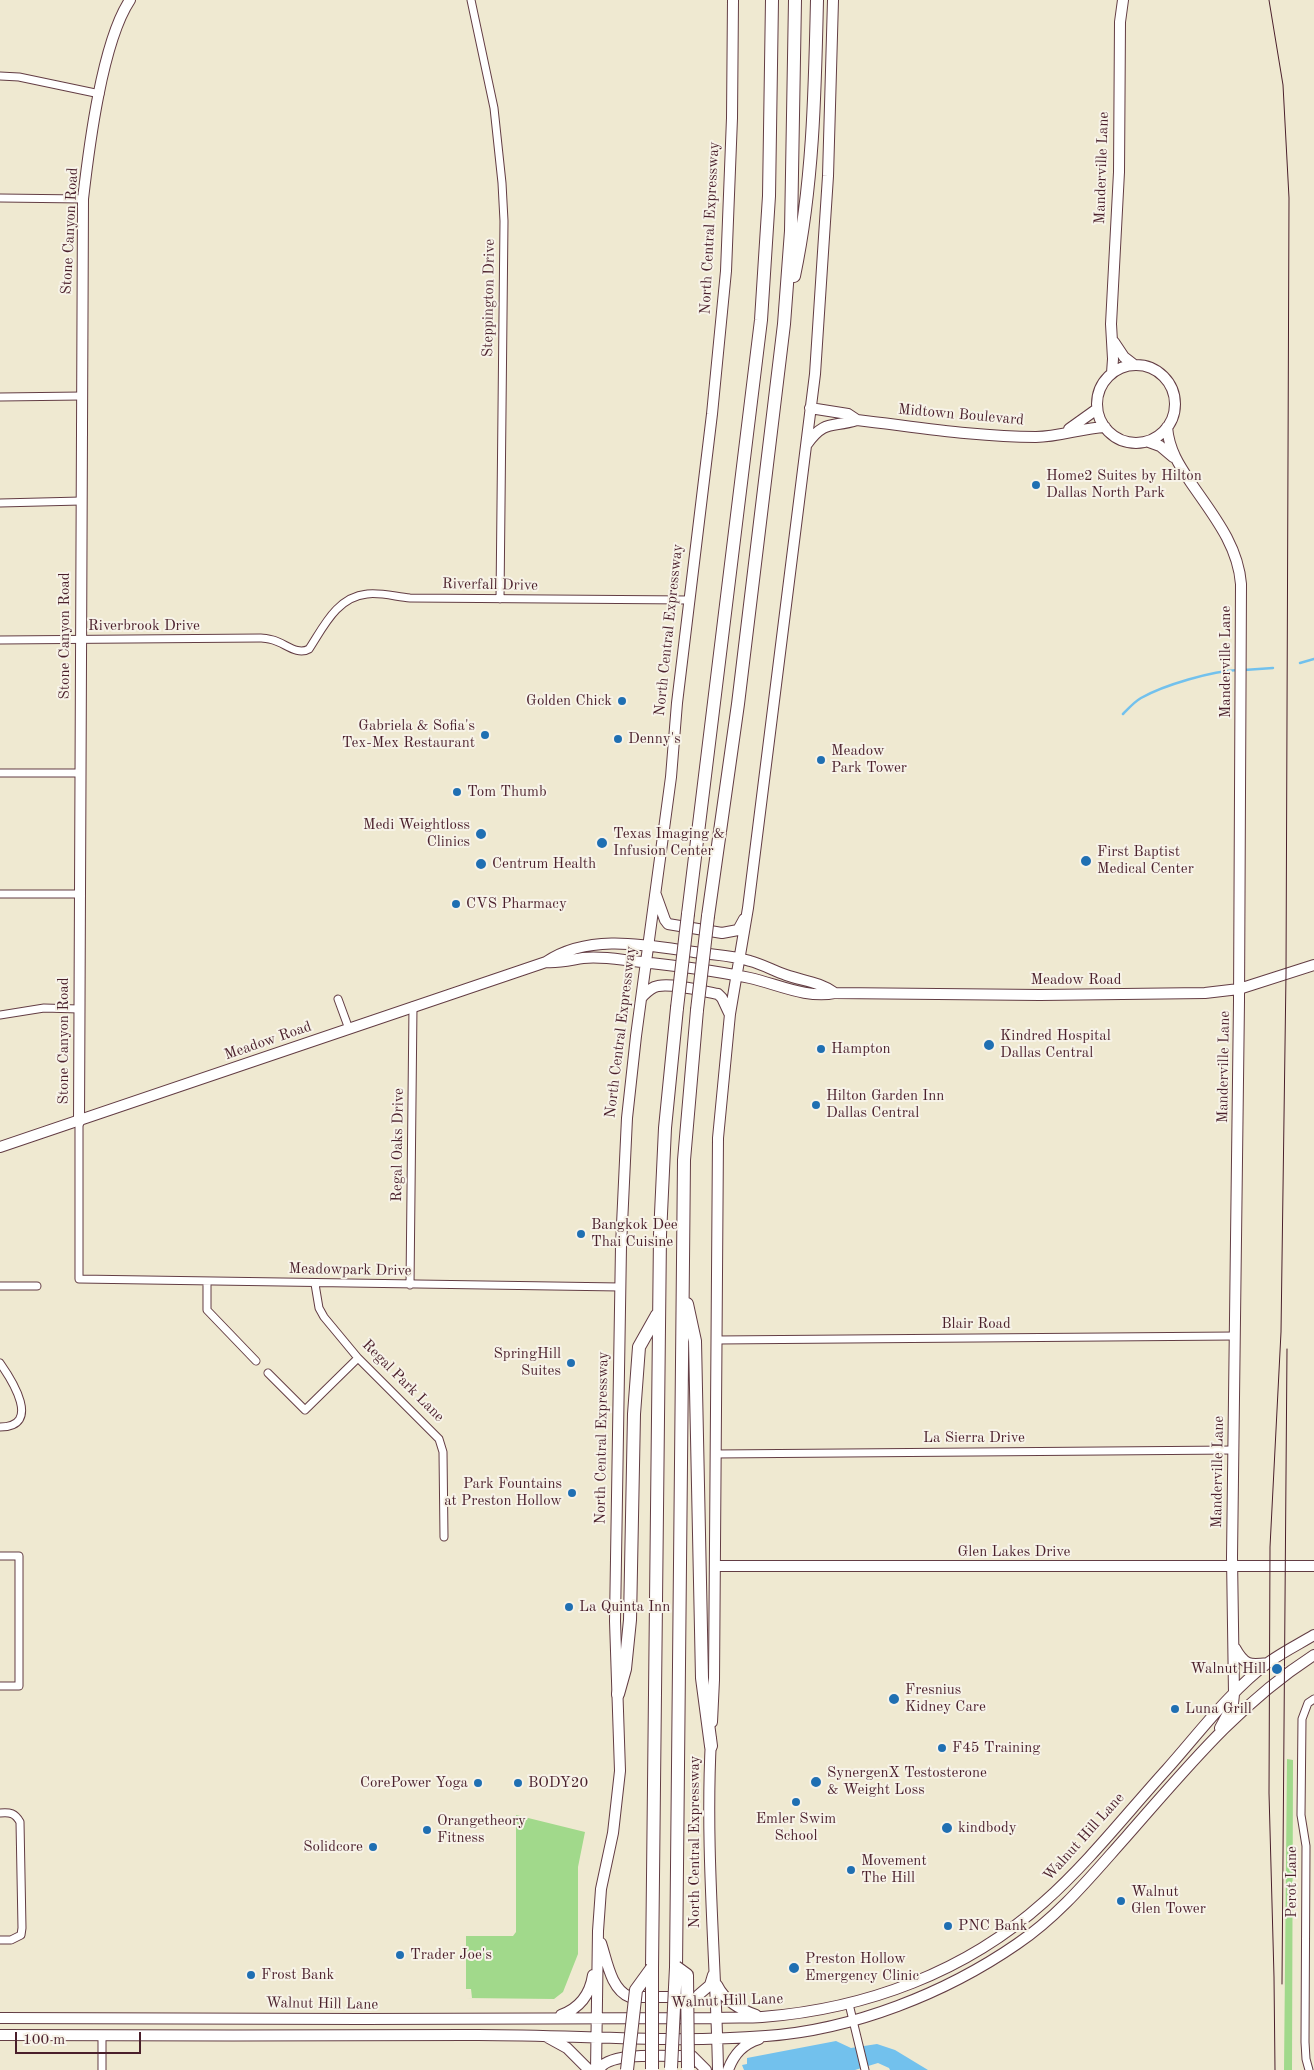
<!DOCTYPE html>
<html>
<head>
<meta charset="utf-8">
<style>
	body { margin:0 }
	#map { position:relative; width:1314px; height:2070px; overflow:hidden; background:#efe9d1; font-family:"Old Standard TT",serif }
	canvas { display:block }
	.scale { position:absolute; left:15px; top:2032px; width:126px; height:22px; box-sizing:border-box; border:2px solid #4a1f2b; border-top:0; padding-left:6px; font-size:15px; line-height:18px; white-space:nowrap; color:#4a1f2b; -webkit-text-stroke:4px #f7f3e8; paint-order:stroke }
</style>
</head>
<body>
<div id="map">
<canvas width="1314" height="2070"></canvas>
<div class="scale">100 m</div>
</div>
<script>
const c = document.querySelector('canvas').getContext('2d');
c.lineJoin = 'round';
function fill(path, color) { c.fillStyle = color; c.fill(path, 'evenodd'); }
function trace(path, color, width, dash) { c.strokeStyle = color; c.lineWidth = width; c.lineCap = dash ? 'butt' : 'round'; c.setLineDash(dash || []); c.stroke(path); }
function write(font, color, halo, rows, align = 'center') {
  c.font = font + ' "Old Standard TT",serif'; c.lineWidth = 4; c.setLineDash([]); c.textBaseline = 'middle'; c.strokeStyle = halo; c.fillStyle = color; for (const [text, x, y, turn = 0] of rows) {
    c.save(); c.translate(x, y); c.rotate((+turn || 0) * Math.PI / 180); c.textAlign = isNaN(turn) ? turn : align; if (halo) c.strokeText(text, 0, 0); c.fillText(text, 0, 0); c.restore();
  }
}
fill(new Path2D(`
	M1287 1759 1293 1760 1292 2070H1284Z
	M516 1815 585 1832 578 1867V1954L563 1992 554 1999 466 1998H472L471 1989H466V1936H513L516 1932Z`), '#a1d98b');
fill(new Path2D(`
	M836 2041 851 2048 877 2044 895 2050 928 2070H890L889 2068 878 2063 855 2070H744L742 2065 747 2064V2058Z`), '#72c1ed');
trace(new Path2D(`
	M1300 663 1314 659
	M1244 670 1273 668
	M1123 714C1128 709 1134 702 1141 698 1164 685 1212 671 1238 670`), '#72c1ed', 2.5);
const street = new Path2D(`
	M471 0 494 108 502 183 504 221 500 599
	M0 76 19 77 100 94
	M0 198 83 199
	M0 397 82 396
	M0 503 81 501
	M0 640 261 638C265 638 269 639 273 640 285 643 297 656 309 649 324 626 337 597 367 594 380 592 397 597 410 598L689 600
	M0 773H80
	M0 894H80
	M338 999 349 1029
	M0 1015 44 1008 79 1009
	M79 1122V1279L620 1287
	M207 1282V1310L256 1361
	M315 1284 319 1308 324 1317 358 1358 439 1439 443 1452 444 1537
	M410 1285 413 1006
	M0 1286H37
	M717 1340 1235 1336
	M0 1363C12 1380 42 1427 0 1427
	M268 1373 305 1410 358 1358
	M715 1454 1234 1450
	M0 1556H19V1686H0
	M0 1813C10 1812 15 1813 20 1822L22 1928 21 1935 11 1940H0
	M849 2004 865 2070
	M102 2070V2036
	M1309 2070 1306 2059 1305 2042 1306 1846 1301 1815 1302 1719 1308 1703 1314 1699`);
const secondary = new Path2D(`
	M1114 342 1124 357 1133 364
	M1097 404a39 39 0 1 1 78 0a39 39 0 1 1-78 0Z
	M1112 373 1113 359 1111 324 1119 172 1120 22 1123 0
	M810 408 848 414 857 420C917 427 976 437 1036 437 1059 437 1082 428 1105 427
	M1167 427C1169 450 1179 465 1191 483 1213 515 1238 545 1241 584L1239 1001 1232 1557 1234 1694 1233 1704 1220 1728
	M1069 429 1097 409
	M1149 442 1160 446 1173 457
	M807 444C825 419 832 428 857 420
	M656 895 665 920 668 924 722 933 738 930 744 919
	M546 962C559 963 570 960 583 958 600 956 616 959 633 961 671 965 712 970 750 978 777 984 807 999 835 993L1040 995 1205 993 1239 989 1314 965
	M642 997C647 992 651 987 658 986 674 983 701 991 718 994L722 998 729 1013
	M79 1122 83 199C89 147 102 42 130 0
	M0 1147 546 962C589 933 646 945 694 952 712 955 732 955 750 961 762 964 774 971 786 975 803 981 820 982 835 993
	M715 1566H1314
	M1235 1648C1245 1666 1250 1665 1268 1663
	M712 1722 714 1680 718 1138 730 1014 748 908 815 374 828 176 833 0
	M711 1739C705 1849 716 1960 718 2070
	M601 1943C607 1961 611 1990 630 1997H696L710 1985 713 1975
	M717 1985C725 2001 739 2009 756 2015
	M561 2015C580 2008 590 1995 593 1975
	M0 2018 362 2019 717 2018C732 2017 747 2018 762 2017 866 2009 966 1972 1044 1902 1089 1862 1127 1813 1167 1769 1199 1733 1230 1691 1269 1662 1283 1652 1299 1644 1314 1635
	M0 2035C156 2036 311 2035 467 2035 567 2034 667 2044 766 2036 853 2030 946 1993 1017 1944 1060 1915 1092 1875 1126 1837 1185 1770 1238 1704 1314 1655
	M547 2037 567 2048 589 2070
	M596 2070 598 1931 601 1889 613 1833 620 1771 615 1621 621 1246 627 1118 636 1036 671 777 677 703 712 414 726 271 732 118 733 0
	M599 2070C608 2050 672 2057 692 2056L706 2070
	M728 2070C734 2054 743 2044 759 2039`);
const highway = new Path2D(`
	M794 276C813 186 815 92 817 0
	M688 914 761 320 769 196 772 0
	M708 916 738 704 784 324 791 231 795 0
	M687 1304 695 1341 702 1678 711 1746
	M618 1694 625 1669 630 1620 634 1414 639 1347 657 1315
	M676 1967 684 1160 697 1010
	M652 1968 660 1235 665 1128 677 1008`);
trace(street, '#633d44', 9);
trace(secondary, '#633d44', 12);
trace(highway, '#633d44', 14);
trace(street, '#fff', 7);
trace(secondary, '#fff', 10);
trace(highway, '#fff', 12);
trace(new Path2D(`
	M1269 0 1283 85 1289 198 1286 974 1281 1332 1270 1547 1269 1793 1274 1977 1275 2070
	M1282 1984 1287 1349`), '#4a1f2b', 1);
const highwayBridge = new Path2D(`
	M677 1008 688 914
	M697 1010 708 916
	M676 1967 687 1975 688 2068
	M671 2068 676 1967
	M652 2069V1968
	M627 2070 636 1990 652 1968`);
trace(highwayBridge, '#633d44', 14, []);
trace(highwayBridge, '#fff', 12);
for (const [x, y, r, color] of [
	[1036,485,5,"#1f6fb2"],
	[622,701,5,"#1f6fb2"],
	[485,735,5,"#1f6fb2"],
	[618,739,5,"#1f6fb2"],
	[821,760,5,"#1f6fb2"],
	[457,792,5,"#1f6fb2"],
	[481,834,6,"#1f6fb2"],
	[602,843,6,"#1f6fb2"],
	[1086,861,6,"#1f6fb2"],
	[481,864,6,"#1f6fb2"],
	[456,904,5,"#1f6fb2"],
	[989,1045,6,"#1f6fb2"],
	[821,1049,5,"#1f6fb2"],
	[816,1105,5,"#1f6fb2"],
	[581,1234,5,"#1f6fb2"],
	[571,1363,5,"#1f6fb2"],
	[572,1493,5,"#1f6fb2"],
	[569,1607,5,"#1f6fb2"],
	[1277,1669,6,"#1f6fb2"],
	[894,1699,6,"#1f6fb2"],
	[1175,1709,5,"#1f6fb2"],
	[942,1748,5,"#1f6fb2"],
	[816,1782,6,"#1f6fb2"],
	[478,1783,5,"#1f6fb2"],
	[518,1783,5,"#1f6fb2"],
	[796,1802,5,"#1f6fb2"],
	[947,1828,6,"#1f6fb2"],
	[427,1830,5,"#1f6fb2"],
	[373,1847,5,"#1f6fb2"],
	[851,1870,5,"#1f6fb2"],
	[1121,1901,5,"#1f6fb2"],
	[948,1926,5,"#1f6fb2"],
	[400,1955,5,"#1f6fb2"],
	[794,1968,6,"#1f6fb2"],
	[251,1975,5,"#1f6fb2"]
]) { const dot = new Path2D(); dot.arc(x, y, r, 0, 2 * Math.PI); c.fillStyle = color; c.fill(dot); trace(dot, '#f7f3e8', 2); }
write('15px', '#4a1f2b', '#f7f3e8', [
	["Manderville Lane",1102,168,-88],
	["North Central Expressway",710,228,-87],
	["Stone Canyon Road",70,231,-87],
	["Steppington Drive",489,298,-89],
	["Midtown Boulevard",961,415,5],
	["Riverfall Drive",490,585,1],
	["Riverbrook Drive",144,626],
	["North Central Expressway",669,630,-84],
	["Stone Canyon Road",65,636,-90],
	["Manderville Lane",1226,662,-90],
	["Meadow Road",1076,980],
	["North Central Expressway",621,1032,-83],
	["Stone Canyon Road",64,1041,-90],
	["Meadow Road",268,1041,-19],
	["Manderville Lane",1224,1067,-89],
	["Regal Oaks Drive",398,1145,-89],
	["Meadowpark Drive",350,1270,1],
	["Blair Road",976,1324],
	["Regal Park Lane",403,1381,45],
	["North Central Expressway",602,1438,-89],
	["La Sierra Drive",974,1438],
	["Manderville Lane",1218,1472,-89],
	["Glen Lakes Drive",1014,1552],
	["Walnut Hill Lane",1084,1837,-48],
	["North Central Expressway",695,1842,-90],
	["Perot Lane",1292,1882,-90],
	["Walnut Hill Lane",727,2001,-2],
	["Walnut Hill Lane",322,2004,1]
]);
write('15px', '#4a1f2b', '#f7f3e8', [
	["Home2 Suites by Hilton",1046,476],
	["Dallas North Park",1046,493],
	["Golden Chick",612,701,"right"],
	["Gabriela & Sofia's",475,726,"right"],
	["Tex-Mex Restaurant",475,743,"right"],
	["Denny's",628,739],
	["Meadow",831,751],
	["Park Tower",831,768],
	["Tom Thumb",467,792],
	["Medi Weightloss",470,825,"right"],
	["Clinics",470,842,"right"],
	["Texas Imaging &",613,834],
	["Infusion Center",613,851],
	["First Baptist",1097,852],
	["Medical Center",1097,869],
	["Centrum Health",492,864],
	["CVS Pharmacy",466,904],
	["Kindred Hospital",1000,1036],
	["Dallas Central",1000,1053],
	["Hampton",831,1049],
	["Hilton Garden Inn",826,1096],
	["Dallas Central",826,1113],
	["Bangkok Dee",591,1225],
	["Thai Cuisine",591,1242],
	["SpringHill",561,1354,"right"],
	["Suites",561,1371,"right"],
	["Park Fountains",562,1484,"right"],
	["at Preston Hollow",562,1501,"right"],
	["La Quinta Inn",579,1607],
	["Walnut Hill",1266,1669,"right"],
	["Fresnius",905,1690],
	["Kidney Care",905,1707],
	["Luna Grill",1185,1709],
	["F45 Training",952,1748],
	["SynergenX Testosterone",827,1773],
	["& Weight Loss",827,1790],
	["CorePower Yoga",468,1783,"right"],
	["BODY20",528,1783],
	["Emler Swim",796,1819,"center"],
	["School",796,1836,"center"],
	["Orangetheory",437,1821],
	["Fitness",437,1838],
	["kindbody",958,1828],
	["Solidcore",363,1847,"right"],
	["Movement",861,1861],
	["The Hill",861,1878],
	["Walnut",1131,1892],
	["Glen Tower",1131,1909],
	["PNC Bank",958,1926],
	["Trader Joe's",410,1955],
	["Preston Hollow",805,1959],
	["Emergency Clinic",805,1976],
	["Frost Bank",261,1975]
], 'left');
</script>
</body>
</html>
